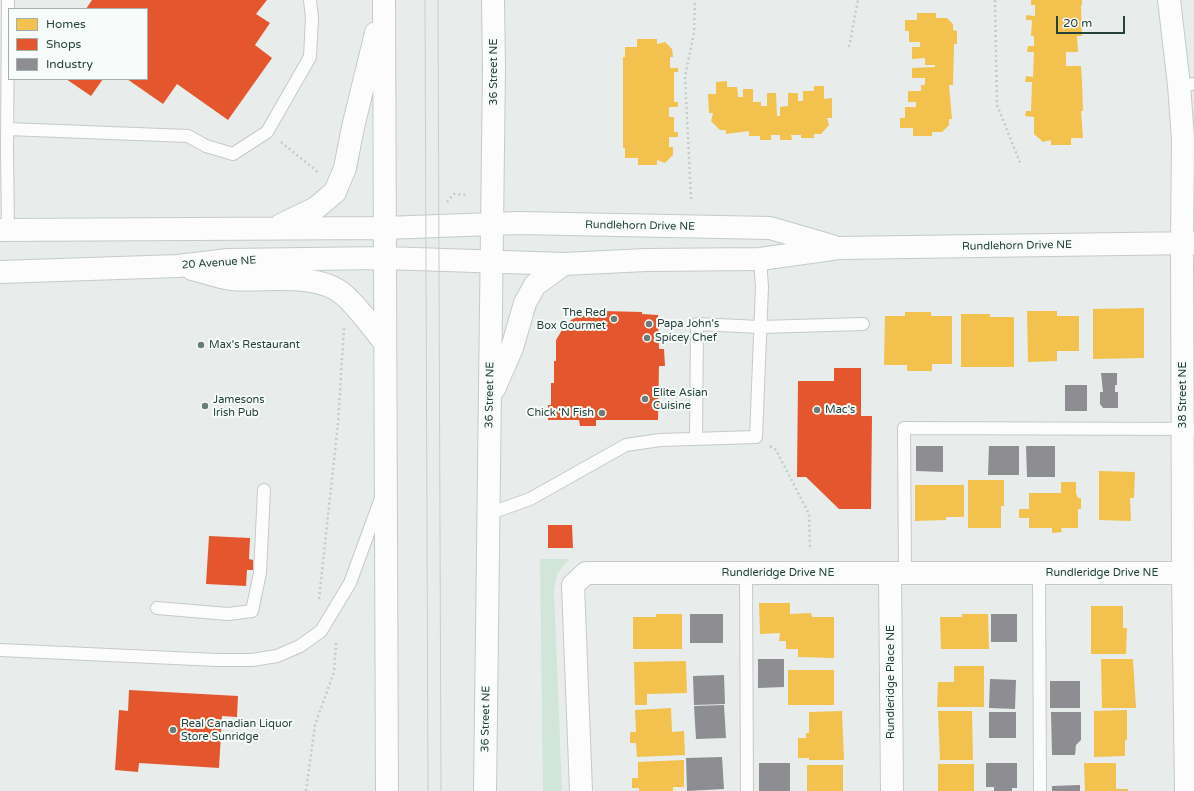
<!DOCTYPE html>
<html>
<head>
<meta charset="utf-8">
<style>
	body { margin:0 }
	#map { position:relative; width:1194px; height:791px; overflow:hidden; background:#e8edeb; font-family:"Varela Round",sans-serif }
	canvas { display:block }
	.legend { position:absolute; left:8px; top:8px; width:140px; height:72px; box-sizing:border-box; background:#f7fbf9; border:1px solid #a3b1ad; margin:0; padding:5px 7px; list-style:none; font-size:12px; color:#24423a }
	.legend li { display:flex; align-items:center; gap:8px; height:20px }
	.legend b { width:20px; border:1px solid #a3b1ad }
	.scale { position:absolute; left:1056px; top:16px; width:69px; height:18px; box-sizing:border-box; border:2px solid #24423a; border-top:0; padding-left:5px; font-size:12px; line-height:14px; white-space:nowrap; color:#24423a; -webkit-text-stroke:3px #f7fbf9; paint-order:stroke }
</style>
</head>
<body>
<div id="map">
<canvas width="1194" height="791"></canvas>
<ul class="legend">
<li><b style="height:11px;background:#f2c14e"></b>Homes</li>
<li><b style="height:11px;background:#e4572e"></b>Shops</li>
<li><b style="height:11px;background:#8d8d92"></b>Industry</li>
</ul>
<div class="scale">20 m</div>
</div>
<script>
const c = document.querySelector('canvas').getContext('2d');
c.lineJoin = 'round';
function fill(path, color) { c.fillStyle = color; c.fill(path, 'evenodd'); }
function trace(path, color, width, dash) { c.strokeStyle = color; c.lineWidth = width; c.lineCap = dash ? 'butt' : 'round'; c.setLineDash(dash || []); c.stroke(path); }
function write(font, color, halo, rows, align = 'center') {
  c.font = font + ' "Varela Round",sans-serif'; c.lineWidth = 4; c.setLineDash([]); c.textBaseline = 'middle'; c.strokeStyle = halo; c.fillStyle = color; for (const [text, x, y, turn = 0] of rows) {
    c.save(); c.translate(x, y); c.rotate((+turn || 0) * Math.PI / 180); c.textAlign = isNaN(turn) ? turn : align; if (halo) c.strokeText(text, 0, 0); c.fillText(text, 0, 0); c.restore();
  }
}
fill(new Path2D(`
	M540 559H569L557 574 554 590 562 791H543Z`), '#d1e6d8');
fill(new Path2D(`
	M1031 0H1082V5H1081L1082 36H1077L1078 52H1066V66H1081L1082 81 1083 111H1081L1083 138H1071V145H1051V140L1043 142 1034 134V117L1025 116 1026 111H1031L1032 82H1025L1026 76 1033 77 1034 52H1027L1028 46H1034V36H1031L1032 20H1026V15L1035 16V5H1031Z
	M917 13H936V18H947L953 24V30L957 31V44H954L953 85H949L952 119H949V125L942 132H932V136H913V128H900V118H905V107H916V102H908V91H921V85H925V78H912V68L935 67V65H925V58L912 59V47H920V42H909V31H905V20H917Z
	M637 39H657V44L665 42 672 49 673 57H670V68H678V72H674V102H678V107H669V117H674V132H678V137H669V147H673V155L665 163 657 160V165H638V158H625V148H623V57H625V47H637Z
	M727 81V87H737L738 97H743V89H753V102H761V106H767V93H776L777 116H780V107L788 106V93H798V101H803V91H814V86H824V99L832 98V118H827L829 125 821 134H814V138H801V135H791L792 140H780V135H771V140H760V136H749V131L726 134V130H720L711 121 713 113H709L708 94H716V82Z
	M1144 308V358L1093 359V309Z
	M1027 311H1057V316H1079V351H1057V361L1028 362Z
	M905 312H931V316H952V364H932V371H907V365H884L885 316H905Z
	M961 314H990V317H1014V367H961Z
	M1099 471 1135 472 1134 498H1130L1131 521 1099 520Z
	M968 480H1004V506H1001V528H968Z
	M1061 482H1076V493L1078 498H1081V509H1078V528H1061L1062 532 1052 533V528H1029V518H1019V509H1029V493H1061Z
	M915 485H964V517H946V520L915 521Z
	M759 603H790V614L811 613 812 617H834V658L798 657V649H786V641H779L780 633 760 634Z
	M1091 606H1123V628H1127L1126 654H1091Z
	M656 614H682V649H633V617H656Z
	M962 614H988L989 649H941L940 617H962Z
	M1101 659H1133L1136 708H1102Z
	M686 661 687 693 647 694V705H635L634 662Z
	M954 666H984V707H937L938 682H954Z
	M788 670H834V705H788Z
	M671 708 672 732 684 731 685 755 637 757 636 743H630V732H636L635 710Z
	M1127 710V740H1125V756L1094 757V711Z
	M842 711 844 760H809V758H798V738H806V733H809V712Z
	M938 711H972L973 760H940Z
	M684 760V787H673V791H639V788H632V778H638V762Z
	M1084 763H1116V789H1128V791H1085Z
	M938 764H974V791H938Z
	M807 765H843V791H807Z`), '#f2c14e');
fill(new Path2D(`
	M92 0H267L256 14 270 23 255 45 272 58 228 120 177 84 163 104 127 79H147V9H86Z
	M66 79H103L91 96Z
	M603 311 642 312V314L658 315 659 349H664L665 366H659L658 420H596V426H580L579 420H548V405H551V383H554V361H556V340L562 330 571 320 581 315H603Z
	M834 368H861V416H872L871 509H839L806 477H797L798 381H834Z
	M548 525H572L573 548H548Z
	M209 536 250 538 249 559 253 560V570H247L246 586 206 584Z
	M129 690 238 696 237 717 222 716 219 768 139 763 138 772 115 770 119 710 128 711Z`), '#e4572e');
fill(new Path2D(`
	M1101 373H1117V385H1115V392H1118V408H1103L1100 404V392H1103Z
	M1065 385H1087V411H1065Z
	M916 446H943V472L916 471Z
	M989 446H1019V475H988Z
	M1026 446H1055V477H1027Z
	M690 614H723V643H690Z
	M991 614H1017V642H991Z
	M758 659H784V687L758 688Z
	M724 675 725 704 694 705 693 676Z
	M990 679 1016 680 1015 709 989 708Z
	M1050 681H1080V708H1050Z
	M724 705 726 738 696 739 694 706Z
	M989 712H1016V738H989Z
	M1051 712H1081V740L1076 745 1075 755H1052Z
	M722 757 724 789 687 791 686 758Z
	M759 763H790V791H759Z
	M986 763H1017V788H1012V791H994V787H986Z
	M1080 785V791H1052V786Z`), '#8d8d92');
const lane = new Path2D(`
	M8 0 7 151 8 229
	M1179 85 1194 84
	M7 129 188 136 206 146 233 154 267 132 310 57 312 18 310 0
	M696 439 697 324 760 327 863 324
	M488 514 530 499 626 445 660 440 756 437 762 287 760 259
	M746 573 747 791
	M905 573 904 428 1194 429
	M1039 573 1040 791
	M157 608 228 614 252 611 260 573 264 490
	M0 650 217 660H252L277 656 300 646 321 631 350 583 380 501`);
const street = new Path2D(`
	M1182 244 1183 573 1186 791
	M890 573 892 791
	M581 791 573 585 586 573H1194`);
const secondary = new Path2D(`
	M384 0 387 791
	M1169 0 1179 85 1183 139 1182 244
	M281 225 316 208 335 192 345 168 353 127 376 33
	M0 230 385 228 518 223 770 228 832 246
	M192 269C205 272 218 277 231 279 263 282 317 271 344 295 359 308 372 327 385 343
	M0 272 178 266 228 260 385 258 564 264 646 260 760 259 839 248 1194 243
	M494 389 512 348 525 303 535 285 564 264
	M485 791 494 67 493 0`);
trace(lane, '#c5cac8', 14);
trace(street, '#c5cac8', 24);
trace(secondary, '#c3cbc8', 24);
trace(new Path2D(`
	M995 0 997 105 1021 165
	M849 47 858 0
	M281 142 319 173
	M691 199 685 76 694 33 695 0
	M447 202 454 194 468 195
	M770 446 776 450 809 514 810 550
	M319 599 338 423 344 328
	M306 791 315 725 334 672 336 642`), '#c3ccca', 2.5, [2, 3]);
trace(lane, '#fcfcfc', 12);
trace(street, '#fcfcfc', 22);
trace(secondary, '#fcfcfc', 22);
trace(new Path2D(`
	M425 0 428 791
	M438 0 441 791`), '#c9cdcc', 1);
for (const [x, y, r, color] of [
	[614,319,4,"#697e78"],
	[649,324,4,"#697e78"],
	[647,338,4,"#697e78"],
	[201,345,4,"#697e78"],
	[645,399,4,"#697e78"],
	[205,406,4,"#697e78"],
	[817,410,4,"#697e78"],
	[602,413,4,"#697e78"],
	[173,730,4,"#697e78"]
]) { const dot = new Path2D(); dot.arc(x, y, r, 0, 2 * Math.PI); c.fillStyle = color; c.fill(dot); trace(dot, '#f7fbf9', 1.5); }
write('11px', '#24423a', '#f7fbf9', [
	["36 Street NE",494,72,-90],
	["Rundlehorn Drive NE",640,226,1],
	["Rundlehorn Drive NE",1017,246,-1],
	["20 Avenue NE",219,263,-4],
	["36 Street NE",490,395,-89],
	["38 Street NE",1183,395,-90],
	["Rundleridge Drive NE",778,573],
	["Rundleridge Drive NE",1102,573],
	["Rundleridge Place NE",891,682,-90],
	["36 Street NE",486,719,-89]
]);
write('11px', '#24423a', '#f7fbf9', [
	["The Red",606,313,"right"],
	["Box Gourmet",606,326,"right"],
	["Papa John's",657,324],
	["Spicey Chef",655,338],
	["Max's Restaurant",209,345],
	["Elite Asian",653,393],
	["Cuisine",653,406],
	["Jamesons",213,400],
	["Irish Pub",213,413],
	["Mac's",825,410],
	["Chick 'N Fish",594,413,"right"],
	["Real Canadian Liquor",181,724],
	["Store Sunridge",181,737]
], 'left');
</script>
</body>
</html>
